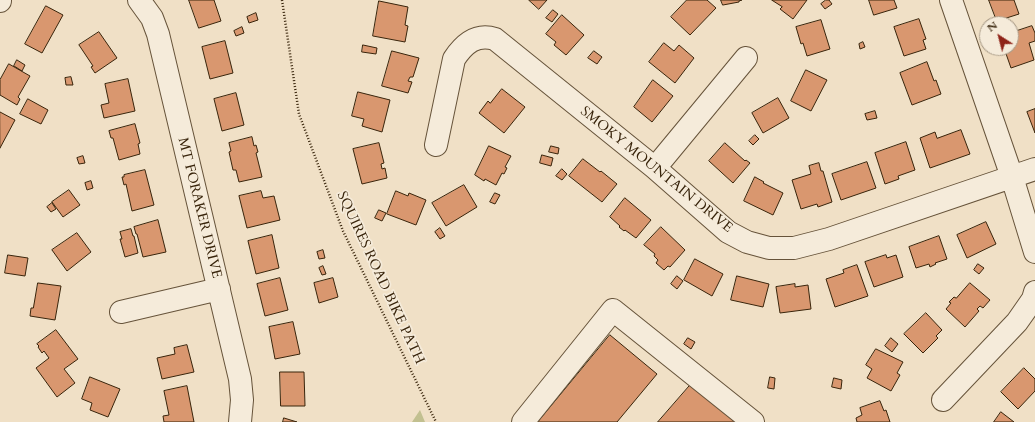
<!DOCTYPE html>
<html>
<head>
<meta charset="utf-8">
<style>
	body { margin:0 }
	#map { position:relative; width:1035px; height:422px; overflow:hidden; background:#f0e0c6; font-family:Cardo,serif }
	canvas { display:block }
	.north { position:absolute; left:979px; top:16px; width:40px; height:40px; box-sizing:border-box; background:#f5ebda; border:1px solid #a99b87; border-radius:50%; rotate:324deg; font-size:11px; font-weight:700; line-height:16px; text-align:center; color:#38240b }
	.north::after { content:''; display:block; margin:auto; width:14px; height:18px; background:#8f2418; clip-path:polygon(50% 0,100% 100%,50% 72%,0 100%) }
</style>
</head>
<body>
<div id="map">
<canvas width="1035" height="422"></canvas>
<div class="north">N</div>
</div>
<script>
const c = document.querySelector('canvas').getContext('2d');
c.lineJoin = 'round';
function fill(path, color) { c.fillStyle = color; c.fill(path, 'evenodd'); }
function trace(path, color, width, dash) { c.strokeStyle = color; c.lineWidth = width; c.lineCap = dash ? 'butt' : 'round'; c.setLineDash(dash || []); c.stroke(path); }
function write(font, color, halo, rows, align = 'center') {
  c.font = font + ' Cardo,serif'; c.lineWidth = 3.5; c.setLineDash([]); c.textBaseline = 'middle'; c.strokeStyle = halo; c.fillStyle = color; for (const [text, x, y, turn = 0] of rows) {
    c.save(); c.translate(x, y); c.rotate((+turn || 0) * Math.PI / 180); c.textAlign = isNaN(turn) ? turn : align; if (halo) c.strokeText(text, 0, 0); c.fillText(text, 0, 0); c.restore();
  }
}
fill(new Path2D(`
	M420 410 425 422H412Z`), '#c2c090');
const building = new Path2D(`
	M189 0H214L221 21 199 28Z
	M529 0H547L539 9Z
	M687 0H707L716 8 690 35 671 17Z
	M721 0H742L739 1V2L723 5Z
	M772 0H807L793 19 780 9 782 7Z
	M826 0H829L832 4 825 9 821 4Z
	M869 0H894L897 8 874 15Z
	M989 0H1014L1019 14 997 21Z
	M379 1 408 7 405 25 408 26 405 42 373 36Z
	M46 6 63 15 42 53 25 44Z
	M553 10 558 14 552 22 546 18Z
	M256 13 258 20 249 23 247 17Z
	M562 15 584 35 566 55 554 45 556 42 546 34Z
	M919 19 926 39 923 40 926 49 904 56 894 27Z
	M821 20 830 49 807 56 803 43 801 44 796 27Z
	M1032 26 1035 33V41L1029 43 1034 60 1011 68 1004 48H1011V33Z
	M242 27 244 33 236 36 234 31Z
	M99 32 117 58 95 73 91 67 93 66 79 45Z
	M225 41 233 73 210 79 202 47Z
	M863 42 865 47 860 49 859 44Z
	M664 43 674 51 679 45 694 58 675 83 649 62Z
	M363 45 377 48 376 54 362 52Z
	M392 51 419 58 413 77H410L408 81 412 82 408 93 382 86Z
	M594 51 602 57 597 64 588 58Z
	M17 60 25 65 22 71 14 66Z
	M927 62 934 81 936 80 941 94 912 105 900 73Z
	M9 64 30 76 18 97 20 99 17 105 0 95V80Z
	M806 70 827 80 811 111 791 101Z
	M71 77 73 85H66L65 78Z
	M128 79 135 111 104 118 101 105 109 103 105 84Z
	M653 80 673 96 652 122 634 107Z
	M502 89 525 107 504 133 479 113 488 101 490 103Z
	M358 92 390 100 382 132 362 126 364 119 352 116Z
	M236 93 244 125 222 131 214 99Z
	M778 98 789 118 763 133 752 113Z
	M28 99 48 110 41 124 20 114Z
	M1035 109V133L1027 112Z
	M875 111 877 118 867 120 865 114Z
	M0 112 15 120 0 148Z
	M135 124 140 143 138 144 140 154 119 160 113 138H111L109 131Z
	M961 130 970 154 930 168 920 138 935 132 937 138Z
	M755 135 759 139 753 145 749 141Z
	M252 137 254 146 256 145 258 152 256 153 262 177 239 182 236 170H233L229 152 231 151 229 143Z
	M906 142 915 170 898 176 899 179 885 184 875 153Z
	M379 143 384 163 381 164 382 169 385 168 387 178 362 184 353 149Z
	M725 143 745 161 746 160 750 163 733 183 709 161Z
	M489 146 511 156 505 167 507 168 504 174 502 173 496 185 485 179 484 181 475 175Z
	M551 146 559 148 558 154 549 152Z
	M542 155 553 158 551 166 540 163Z
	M83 156 85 163 79 164 77 158Z
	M583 159 600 172 601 171 617 184 602 202 569 176Z
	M867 162 876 188 841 200 832 174Z
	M819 163 821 171H823L832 202 818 207 817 204 801 209 792 180 811 174 809 166Z
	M562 169 567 174 562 180 556 176Z
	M145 170 154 205 132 211 126 184 124 185 122 177H124V175Z
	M755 177 764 182 763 183 783 193 773 215 744 201Z
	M91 181 93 188 87 190 85 183Z
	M464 185 477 207 446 226 432 203Z
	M69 190 80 205 63 217 52 202Z
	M261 191 263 198 274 196 280 220 247 228 239 196Z
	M396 191 408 196 409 193 426 200 416 225 387 214Z
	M495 193 500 195 495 204 490 202Z
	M625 198 651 220 636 238 625 230 624 231 619 227 620 226 610 217Z
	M52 203 56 209 51 212 47 207Z
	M379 210 386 213 382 221 375 218Z
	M158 220 166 252 143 257 137 234H136L134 227Z
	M986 222 996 244 967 258 957 235Z
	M661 227 685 250 670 267 668 266 664 270 656 263 658 260 654 256 655 254 644 245Z
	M440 228 445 236 440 239 435 232Z
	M131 229 133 236H134L138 253 125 257 120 239H122L120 232Z
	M77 233 91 252 67 271 52 250Z
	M272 235 279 268 256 274 248 241Z
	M939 236 947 259 935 263 936 264 930 267 929 264 916 268 909 247Z
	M323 250 325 258 319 259 317 252Z
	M8 255 28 258 25 276 5 273Z
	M886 255 887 258 896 255 903 277 874 287 865 262Z
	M695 259 723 274 712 296 684 280Z
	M978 264 984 268 979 274 974 270Z
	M857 265 868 296 835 307 826 279 844 273 843 270Z
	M323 266 326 274 322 275 319 268Z
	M677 276 683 281 677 289 671 284Z
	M737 276 769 284 763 307 731 300Z
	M280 278 288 310 265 316 257 284Z
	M333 278 338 297 319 303 314 283Z
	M38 283 61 286 55 320 30 316 31 308H33Z
	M970 283 990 300 983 308 980 306 977 309 979 311 965 327 946 309 951 303 949 302 954 297 956 298Z
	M795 284V287L808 285 811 309 780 313 776 287Z
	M926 313 942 330 936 336 938 338 923 353 904 334Z
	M293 322 300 354 275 359 269 327Z
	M56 330 78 359 64 369 75 383 57 397 36 368 49 358 44 351 42 353 38 347 39 346 37 344Z
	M610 335 657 374 617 422H538Z
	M688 338 695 342 691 349 684 344Z
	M891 338 898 344 892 352 885 346Z
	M187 345 194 372 162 379 157 358 175 354 174 348Z
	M876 349 903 362 897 373 900 375 891 391 867 378 872 369 866 365Z
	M1024 368 1035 379V391L1018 409 1001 392Z
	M280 372H304L305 406H281Z
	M90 377 120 389 108 417 90 410 92 403 82 399Z
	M770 377 775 378 774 389 768 388Z
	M834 378 842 380 841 389 832 387Z
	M693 382 740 422H658Z
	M187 386 194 422H164L163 416 169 415 164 391Z
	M880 401 884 411 886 410 890 422H857L856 418 862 415 860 408Z
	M1001 412 1014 422H994Z
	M284 418 297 422H283Z`);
fill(building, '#d9976f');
trace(building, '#38240b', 1);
const minor = new Path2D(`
	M139 0 152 18 158 34 240 379 242 400 240 422
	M951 0 1012 177 1035 252
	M0 1V0
	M436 145 454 59C464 44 476 33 495 39L655 168 728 232 747 242 769 248H794L829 239 1035 169
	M655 168 746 58
	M121 312 219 289
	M943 400 1017 322 1033 299 1035 292
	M523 422 613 310 753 422`);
trace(minor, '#66533a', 24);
trace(new Path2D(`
	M282 0 299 114 343 231 436 422`), '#38240b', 2.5, [1, 2]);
trace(minor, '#f5ebda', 22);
write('14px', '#38240b', '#f5ebda', [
	["SMOKY MOUNTAIN DRIVE",656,170,39],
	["MT FORAKER DRIVE",199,208,76],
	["SQUIRES ROAD BIKE PATH",380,278,65]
]);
</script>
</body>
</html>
